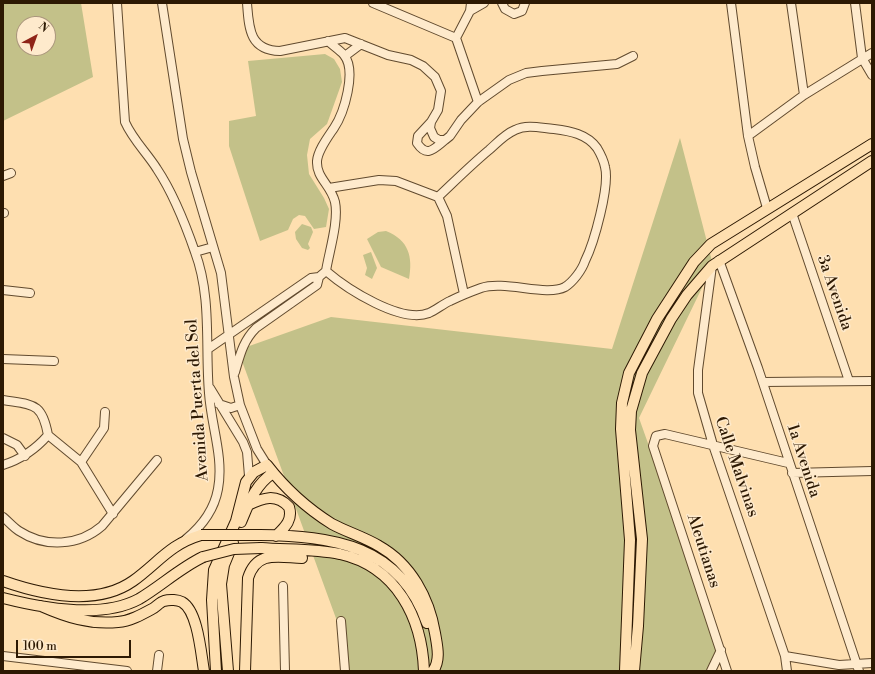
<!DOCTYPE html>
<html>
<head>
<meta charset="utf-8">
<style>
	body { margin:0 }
	#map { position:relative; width:875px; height:674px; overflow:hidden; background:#fedfb0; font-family:"Libre Bodoni",serif }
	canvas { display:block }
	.frame { position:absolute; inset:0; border:4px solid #2d1903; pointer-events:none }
	.north { position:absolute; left:16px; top:16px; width:40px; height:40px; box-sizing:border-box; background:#feeacc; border:1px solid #aa967c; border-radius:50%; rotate:41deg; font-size:11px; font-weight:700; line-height:16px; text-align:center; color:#2d1903 }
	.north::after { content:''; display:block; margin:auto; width:14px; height:18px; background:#8f2418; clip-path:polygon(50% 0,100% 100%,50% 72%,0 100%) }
	.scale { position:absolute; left:16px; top:640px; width:115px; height:18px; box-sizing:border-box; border:2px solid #2d1903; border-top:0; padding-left:5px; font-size:12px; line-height:14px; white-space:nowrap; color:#2d1903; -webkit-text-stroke:3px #feeacc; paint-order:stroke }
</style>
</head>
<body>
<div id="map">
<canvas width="875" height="674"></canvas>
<div class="frame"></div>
<div class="north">N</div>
<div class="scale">100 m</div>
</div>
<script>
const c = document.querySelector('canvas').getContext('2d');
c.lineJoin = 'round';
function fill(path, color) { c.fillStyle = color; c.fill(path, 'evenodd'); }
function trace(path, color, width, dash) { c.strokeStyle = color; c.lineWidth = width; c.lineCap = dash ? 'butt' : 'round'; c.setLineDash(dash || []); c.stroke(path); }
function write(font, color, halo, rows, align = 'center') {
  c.font = font + ' "Libre Bodoni",serif'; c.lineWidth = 3; c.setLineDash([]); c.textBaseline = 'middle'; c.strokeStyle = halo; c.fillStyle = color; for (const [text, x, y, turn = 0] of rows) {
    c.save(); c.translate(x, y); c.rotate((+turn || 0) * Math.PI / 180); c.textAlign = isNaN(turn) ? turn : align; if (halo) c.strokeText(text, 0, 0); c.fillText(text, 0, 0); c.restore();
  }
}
fill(new Path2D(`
	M3 3H81L93 77 3 121ZM24 24H48V48H24Z
	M325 54 334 59 340 69 342 82 327 124 310 139 307 155 309 174 324 198 329 209 326 227 314 229 305 216 299 215 293 219 288 230 260 241 229 146V121L256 116 248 61Z
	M680 138 713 265 639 418 723 654 715 671H347L345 643 238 350 331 317 612 349Z
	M302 224 311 227 313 232 308 244 310 248 308 250 302 248 296 239 295 232Z
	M386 231C409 240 413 257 409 279L381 267 367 239 378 232Z
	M371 252 377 268 372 279 365 275 367 268 363 255Z`), '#c3c189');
const minor = new Path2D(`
	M117 3 125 122C133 140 147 153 157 169 173 193 186 226 195 252 212 297 205 347 209 393 211 425 224 457 218 489 214 511 202 526 186 539
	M162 3 183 139 191 172 221 273 234 377 240 405 257 449 267 465
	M247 3C249 28 249 50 280 51L345 38 388 55 411 60 423 66 435 77 441 91 438 110 431 122 430 128 434 137 439 140H445L450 136 461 120 478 102 509 80 526 73 542 71 617 64 633 56
	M373 3 456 38
	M471 3 470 11 456 38 478 102
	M502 3 505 9 514 14 522 11 525 3
	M731 3 748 136 755 167 767 208
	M791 3 804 95
	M855 3 862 58 872 75
	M470 11 484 3
	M345 56 361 44
	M431 122 418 136 417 143C427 158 434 149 445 140
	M748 136 804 95 872 53
	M3 176 11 173
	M329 188 379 180 396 181 438 197
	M438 197 447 216 464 294
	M3 213H4
	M792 213 849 381
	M195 252 213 247
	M719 260 758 368 859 671
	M712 266 698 370V393L713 445 785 656 787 671
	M326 271C347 289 401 324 429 313 436 310 443 304 450 301 460 296 470 292 481 288 505 280 546 297 565 287 573 282 582 270 585 261 594 243 610 186 605 167 604 162 600 153 597 148 587 134 570 131 554 129 541 128 527 124 515 130 505 134 497 143 489 150 471 165 455 181 438 197
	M3 290 30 293
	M208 349 311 278 319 277 326 271C329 252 339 221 335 202 331 185 316 178 317 161 318 150 328 137 334 128 344 113 357 71 344 55 340 50 333 46 328 41
	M3 359 54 361
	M235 372C240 355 243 341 256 328L317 285 319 277
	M763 382 872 381
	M210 388 243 442 247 452 249 476
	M3 400C33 405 42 402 48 435
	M219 404 231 408 240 405
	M48 435 81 462 113 514
	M3 438 17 445 25 456
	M81 462 104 428 105 412
	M3 465C22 459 35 450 48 435
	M792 473 872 471
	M3 517C8 521 13 527 19 531 45 548 79 546 102 526L157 460
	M283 586 285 671
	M341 621 345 671
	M3 656 127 671
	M785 656 839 665 872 663
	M157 671 159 655
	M711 671 721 650
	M727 671 653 446 656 436 665 434 788 463`);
const major = new Path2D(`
	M248 505C263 498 276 493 289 507 293 520 285 527 276 536
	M241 522C249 503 255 485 273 473
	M260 535C333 536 400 545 427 623
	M261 548C287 550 315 549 340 554 397 567 422 618 424 671
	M3 581C43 595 96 607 133 581 158 563 170 544 201 535
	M3 598C42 608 102 619 139 599 161 586 180 568 203 557
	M41 606C66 617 90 625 118 622 130 621 141 615 152 609 156 607 160 602 164 601 170 599 178 600 182 602 198 611 201 654 204 671
	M216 671 212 600 214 570 236 521 246 482 254 472 267 465C284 487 308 509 332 524 347 532 364 537 379 546 411 564 429 598 435 633 437 645 441 660 433 671
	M228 671 221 584 224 565 233 543
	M245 671 248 578C257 550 278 557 302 558
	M625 671 630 540 621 429 622 403 629 373 657 319 694 262 711 244 872 144
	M634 671 638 626 642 539 630 430 631 411 642 373 671 319 687 295 712 266 872 161`);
trace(minor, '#614a2e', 10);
trace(major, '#2d1903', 12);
trace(minor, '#feeacc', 8);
trace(major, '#fedfb0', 10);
const majorBridge = new Path2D(`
	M201 535H260
	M203 557 234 549 261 548`);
trace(majorBridge, '#2d1903', 12, []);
trace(majorBridge, '#fedfb0', 10);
write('16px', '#2d1903', '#feeacc', [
	["3a Avenida",834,293,71],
	["Avenida Puerta del Sol",198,400,-94],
	["1a Avenida",803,461,72],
	["Calle Malvinas",736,467,71],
	["Aleutianas",703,551,72]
]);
</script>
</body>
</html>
